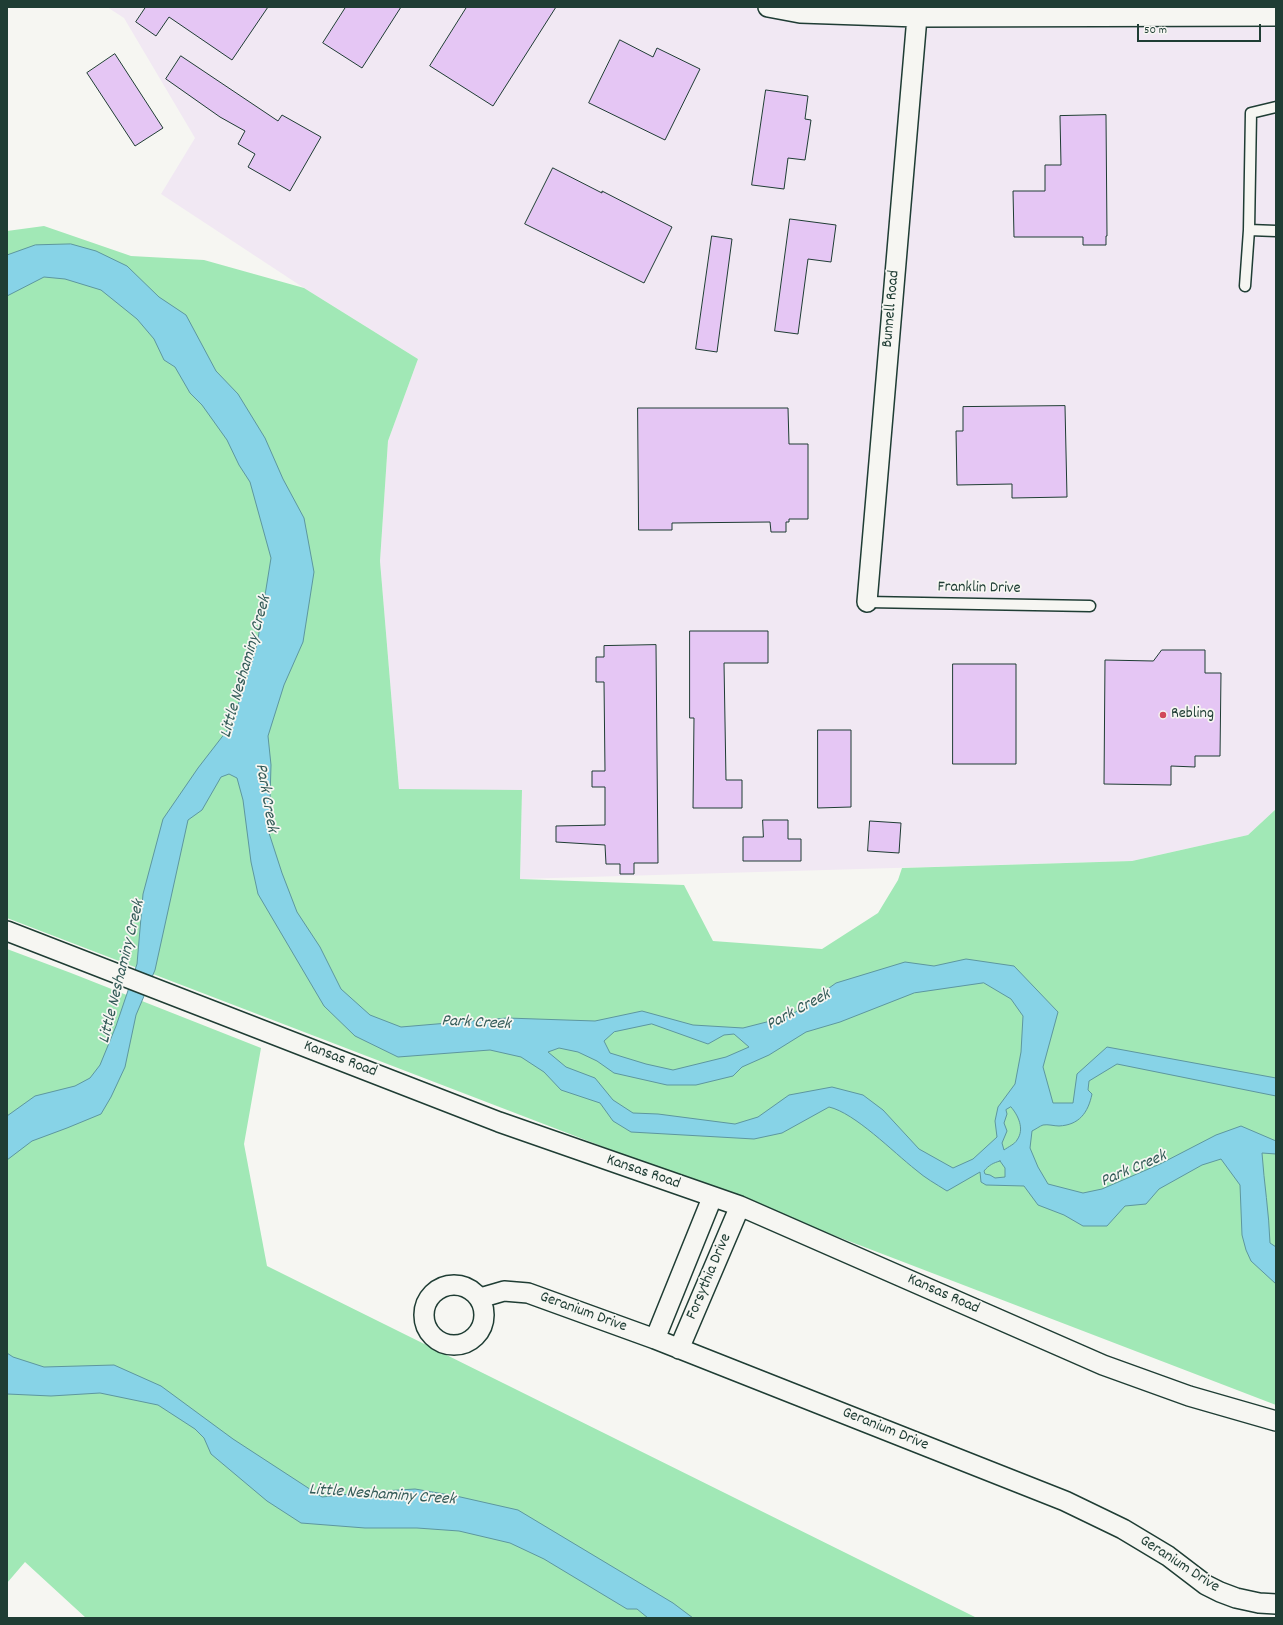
<!DOCTYPE html>
<html>
<head>
<meta charset="utf-8">
<style>
	body { margin:0 }
	#map { position:relative; width:1283px; height:1625px; overflow:hidden; background:#f6f6f2; font-family:Dekko,sans-serif }
	canvas { display:block }
	.frame { position:absolute; inset:0; border:8px solid #1f3d34; pointer-events:none }
	.scale { position:absolute; left:1137px; top:24px; width:124px; height:18px; box-sizing:border-box; border:2px solid #1f3d34; border-top:0; padding-left:5px; font-size:12px; line-height:14px; white-space:nowrap; color:#1f3d34; -webkit-text-stroke:3px #f6f6f2; paint-order:stroke }
</style>
</head>
<body>
<div id="map">
<canvas width="1283" height="1625"></canvas>
<div class="frame"></div>
<div class="scale">50 m</div>
</div>
<script>
const c = document.querySelector('canvas').getContext('2d');
c.lineJoin = 'round';
function fill(path, color) { c.fillStyle = color; c.fill(path, 'evenodd'); }
function trace(path, color, width, dash) { c.strokeStyle = color; c.lineWidth = width; c.lineCap = dash ? 'butt' : 'round'; c.setLineDash(dash || []); c.stroke(path); }
function write(font, color, halo, rows, align = 'center') {
  c.font = font + ' Dekko,sans-serif'; c.lineWidth = 3.5; c.setLineDash([]); c.textBaseline = 'middle'; c.strokeStyle = halo; c.fillStyle = color; for (const [text, x, y, turn = 0] of rows) {
    c.save(); c.translate(x, y); c.rotate((+turn || 0) * Math.PI / 180); c.textAlign = isNaN(turn) ? turn : align; if (halo) c.strokeText(text, 0, 0); c.fillText(text, 0, 0); c.restore();
  }
}
fill(new Path2D(`
	M107 7H1276V809L1248 835 1132 861 520 879 522 790H399L380 561 388 441 418 359 304 288 161 194 195 138 124 18Z`), '#f1e8f3');
fill(new Path2D(`
	M44 226 131 256 204 260 304 288 418 359 388 441 380 561 399 789 522 790 520 879 684 885 713 941 822 949 878 913 898 880 902 868 1132 861 1248 835 1276 809V1405L7 918V231Z
	M7 949 71 973 261 1048 244 1144 267 1266 977 1618H86L25 1562 7 1583Z`), '#a1e8b6');
const water = new Path2D(`
	M71 244 96 251 127 266 159 297 186 315 216 371 238 394 265 438 283 479 304 518 314 572 303 642 284 685 268 736 271 765 269 833 282 873 297 912 320 947 341 989 370 1015 401 1027 507 1018 595 1021 642 1011 693 1025 743 1028 790 1016 836 983 905 962 934 966 966 959 1014 966 1058 1012 1043 1067 1053 1103H1073L1077 1074 1107 1047 1276 1078V1096L1117 1064 1089 1081 1088 1090 1092 1094C1088 1113 1079 1125 1059 1126 1054 1126 1048 1124 1043 1125 1040 1126 1036 1129 1032 1131L1030 1148 1038 1167 1048 1184 1083 1193 1102 1189 1160 1164 1216 1135 1241 1126 1276 1141V1154L1262 1153C1264 1183 1269 1212 1270 1243L1276 1247V1284L1251 1261 1246 1250 1242 1235 1240 1185 1221 1159 1202 1165 1159 1189 1146 1204 1125 1206 1107 1226H1083L1064 1215 1038 1205 1024 1186 986 1185 981 1182 980 1172 947 1191C936 1184 925 1178 916 1170 893 1152 855 1113 829 1107L782 1133 754 1139 631 1132 613 1121 600 1103 561 1090 544 1072 521 1057 490 1050 398 1057 355 1036 324 1006 258 894 251 862 243 800 237 778 229 774 221 777 202 810 188 820 155 970 136 1015 125 1067 111 1097 101 1114 67 1128 32 1141 7 1160V1116L35 1096 75 1086 90 1078 100 1065 116 1026 137 964 143 894 163 819 198 768 232 724 257 645 271 558 250 482 239 465 227 440 202 405 190 393 175 367 164 360 154 339 137 319 101 290 65 279 44 277 7 296V255L35 245ZM984 983 1011 999 1023 1016 1021 1052 1015 1084 998 1107 995 1121 997 1137 973 1159 953 1168 919 1149 883 1110 863 1095 832 1087 789 1095 758 1117 735 1124 658 1114 633 1113 613 1100 595 1078 566 1067 548 1052 559 1048 578 1052 597 1061 614 1073 667 1085H696L733 1076 742 1067 769 1055 806 1032 840 1022 914 993ZM652 1024 708 1044 724 1035 734 1034 749 1047 726 1057 673 1070 646 1064 610 1053 604 1041 614 1032ZM1011 1107C1018 1115 1025 1129 1017 1140 1015 1144 1008 1147 1004 1150L1002 1143 1007 1131 1004 1123 1007 1114 1006 1110ZM1000 1161 1005 1168V1177L995 1178 990 1175 985 1174 984 1171C989 1165 993 1163 1000 1161Z
	M7 1353 13 1357 44 1367 114 1365 161 1386 233 1439 322 1497 368 1492 415 1489 456 1496 518 1510 673 1603 693 1618H648L637 1609H627L544 1559 510 1543 459 1531 417 1528H365L301 1523 267 1501 211 1454 204 1438 195 1429 158 1405 100 1393 51 1396 7 1394Z`);
fill(water, '#87d3e7');
trace(water, '#5d979f', 1);
const building = new Path2D(`
	M146 7H268L232 60 169 17 156 36 136 22Z
	M346 7H401L362 68 323 43Z
	M467 7H556L493 106 430 66Z
	M620 40 653 57 657 48 700 69 665 140 589 103Z
	M115 54 163 128 135 146 87 73Z
	M181 56 278 121 282 115 321 137 290 191 248 167 255 154 238 144 245 131 220 117 166 79Z
	M766 90 808 96 805 119 811 120 805 160 788 158 784 189 752 185Z
	M1106 115 1107 236H1106V245H1083V237H1014L1013 191H1045V165H1061L1060 116Z
	M553 168 602 193V191L672 227 644 283 525 224Z
	M790 219 836 225 831 262 808 259 798 334 775 331Z
	M712 236 732 239 717 352 696 349Z
	M1065 406 1067 497 1012 498V484L957 485 956 431H963V407Z
	M638 408H788L789 444H808V519H789V522H786V532H771L770 522 672 523V530H639Z
	M690 631H768V663H724L726 780H742V808H693L694 718H690Z
	M656 645 658 863H634V874H620V864H606L605 845 556 842V826L605 825V787H592V771H605L604 682H596V657H604V646Z
	M1162 650H1205V673H1221L1220 756H1195V767L1171 766V785L1104 784 1105 660 1153 661Z
	M953 664H1016V764H953Z
	M818 730H851V807L818 808Z
	M763 820H788V839H801V861H743V837H763Z
	M870 821 901 823 899 853 868 851Z`);
fill(building, '#e5c6f4');
trace(building, '#1f3d34', 1);
const lane = new Path2D(`
	M1276 107 1251 113 1249 230 1276 231
	M1245 286 1249 230
	M867 602 1090 606`);
const street = new Path2D(`
	M768 7 800 13 917 17 1276 16
	M867 602 917 17
	M7 931 499 1122 740 1206 1103 1365 1189 1396 1276 1421
	M424 1315a30 30 0 1 1 60 0a30 30 0 1 1-60 0Z
	M480 1298 504 1291 528 1293 655 1339 1065 1501 1123 1529 1168 1556 1206 1585 1220 1592 1236 1598 1259 1603 1276 1604
	M655 1339 712 1198
	M679 1349 740 1206`);
trace(lane, '#1f3d34', 13);
trace(street, '#1f3d34', 22);
trace(lane, '#f6f6f2', 10);
trace(street, '#f6f6f2', 19);
for (const [x, y, r, color] of [
	[1163,715,4,"#d1495b"]
]) { const dot = new Path2D(); dot.arc(x, y, r, 0, 2 * Math.PI); c.fillStyle = color; c.fill(dot); trace(dot, '#f6f6f2', 1.5); }
write('16px', '#1f3d34', '#f6f6f2', [
	["Bunnell Road",892,309,-85],
	["Franklin Drive",979,589,1],
	["Kansas Road",340,1060,21],
	["Kansas Road",643,1173,19],
	["Forsythia Drive",710,1277,-67],
	["Kansas Road",943,1295,24],
	["Geranium Drive",583,1313,20],
	["Geranium Drive",885,1430,22],
	["Geranium Drive",1179,1565,33]
]);
write('16px', '#1f3d34', '#f6f6f2', [
	["Rebling",1171,715]
], 'left');
write('italic 17px', '#345b58', '#f6f6f2', [
	["Little Neshaminy Creek",247,667,-74],
	["Park Creek",265,798,80],
	["Little Neshaminy Creek",123,972,-76],
	["Park Creek",799,1011,-28],
	["Park Creek",476,1024,3],
	["Park Creek",1134,1170,-23],
	["Little Neshaminy Creek",382,1496,4]
]);
</script>
</body>
</html>
